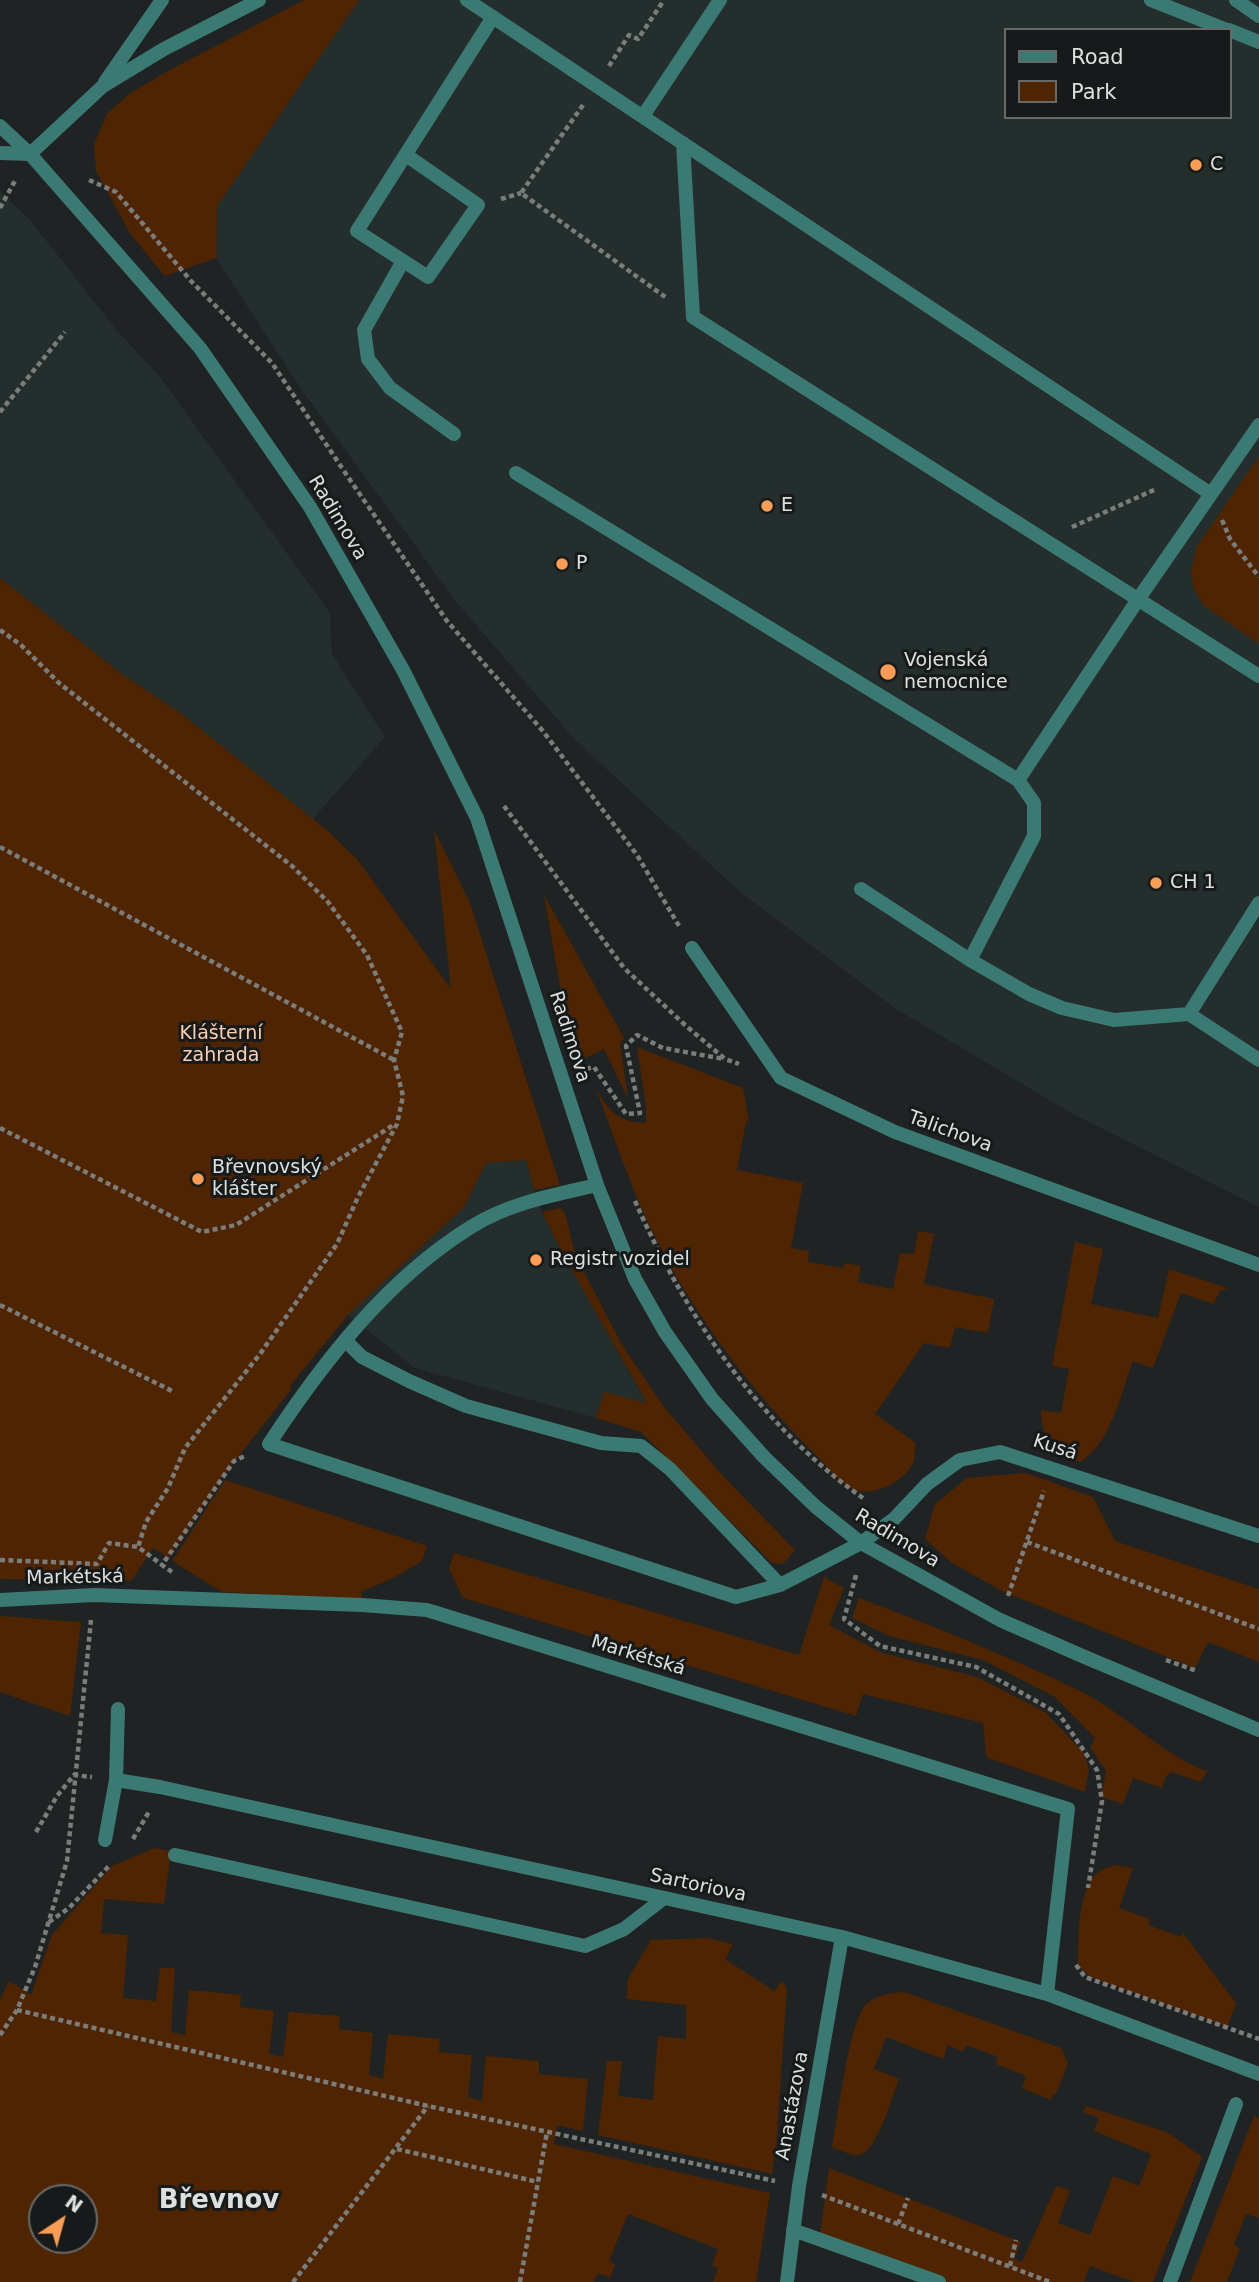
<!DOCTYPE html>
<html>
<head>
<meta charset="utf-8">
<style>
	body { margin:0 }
	#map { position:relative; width:1259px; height:2282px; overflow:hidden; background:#202323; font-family:"DejaVu Sans",sans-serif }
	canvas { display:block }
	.legend { position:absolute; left:1004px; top:28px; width:228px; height:91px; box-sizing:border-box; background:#171a1a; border:2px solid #676969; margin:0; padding:9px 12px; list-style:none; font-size:21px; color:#dee0e0 }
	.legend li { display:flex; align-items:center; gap:14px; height:35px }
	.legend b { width:35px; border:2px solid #676969 }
	.north { position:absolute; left:28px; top:2184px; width:70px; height:70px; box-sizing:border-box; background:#171a1a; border:2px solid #676969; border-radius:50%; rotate:36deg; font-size:19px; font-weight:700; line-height:28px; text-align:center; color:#dee0e0 }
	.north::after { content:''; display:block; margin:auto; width:24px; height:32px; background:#fc9d53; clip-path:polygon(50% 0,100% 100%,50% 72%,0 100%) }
</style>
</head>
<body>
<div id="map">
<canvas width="1259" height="2282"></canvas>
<ul class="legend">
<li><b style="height:9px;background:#3b7a72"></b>Road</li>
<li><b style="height:19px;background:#4e2500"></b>Park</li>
</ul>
<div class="north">N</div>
</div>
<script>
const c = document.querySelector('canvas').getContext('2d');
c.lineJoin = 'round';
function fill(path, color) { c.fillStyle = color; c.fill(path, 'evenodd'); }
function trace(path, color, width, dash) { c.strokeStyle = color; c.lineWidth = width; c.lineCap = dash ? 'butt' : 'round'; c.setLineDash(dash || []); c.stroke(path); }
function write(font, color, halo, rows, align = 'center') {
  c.font = font + ' "DejaVu Sans",sans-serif'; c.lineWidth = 6; c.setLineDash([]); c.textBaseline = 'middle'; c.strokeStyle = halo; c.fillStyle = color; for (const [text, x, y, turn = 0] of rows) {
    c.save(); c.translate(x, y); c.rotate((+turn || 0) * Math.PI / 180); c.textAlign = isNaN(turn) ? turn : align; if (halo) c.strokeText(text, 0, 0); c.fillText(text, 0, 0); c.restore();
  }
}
fill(new Path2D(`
	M359 0H1259V1207L1073 1114 896 1009 739 891 576 741 457 603 301 389 216 258 217 206ZM1005 30H1229V117H1005Z
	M0 191 31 221 114 327 161 378 330 613 332 654 385 737 313 819 183 715 123 675 0 578Z
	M526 1159 534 1190 542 1212 565 1258 647 1404 604 1392 596 1418 415 1368 348 1315 464 1207 486 1163Z`), '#242e2c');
fill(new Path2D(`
	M304 0H359L217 206 216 258 165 276 131 235 96 171 94 144 107 114 129 94 166 72Z
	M1259 456V644L1203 605 1193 586 1191 572 1196 548Z
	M0 578 123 675 183 715 328 831 357 859 451 989 434 830 470 903 560 1185 534 1190 526 1160 486 1163 464 1207 348 1315 290 1386 292 1388 221 1479 169 1558 153 1548 131 1581 0 1579Z
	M544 895 624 1038 620 1043 628 1099 604 1049 583 1059 573 1060Z
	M637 1047 743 1088 749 1121 746 1122 737 1170 803 1183 791 1248 809 1251 808 1262 844 1268 845 1263 861 1266 858 1282 893 1289 900 1253 914 1254 918 1231 934 1234 924 1284 994 1299 988 1333 955 1327 950 1348 924 1343 875 1414 916 1443C914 1450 916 1457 913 1463 906 1480 877 1495 859 1491 843 1488 830 1470 819 1458 753 1393 697 1320 655 1237 631 1190 615 1138 596 1089 610 1112 618 1122 646 1123V1106Z
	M561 1208 566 1216 575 1255 622 1345 664 1407 722 1475 795 1550 783 1564 772 1563 641 1432 596 1418 604 1392 647 1403 565 1258 542 1212Z
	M1075 1242 1103 1249 1091 1304 1158 1318 1169 1269 1228 1288 1220 1291 1213 1304 1181 1293 1153 1368 1133 1361C1120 1395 1112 1442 1080 1462 1051 1451 1042 1441 1041 1410L1061 1413 1069 1369 1052 1366Z
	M1026 1473 1093 1497 1115 1541 1259 1589V1662L1208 1642 1195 1668 1004 1592 952 1563 925 1539 935 1504 967 1478Z
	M225 1480 427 1546 422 1561 393 1578 361 1592 363 1599 222 1592 172 1561Z
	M454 1553 799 1655 824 1577 844 1588 829 1625 882 1653 977 1677 1045 1712 1083 1752 1089 1769 1085 1792 986 1757 983 1723 863 1694 856 1716 463 1598 449 1569Z
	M859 1598C936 1627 1013 1658 1086 1694 1124 1713 1168 1760 1208 1771L1200 1782 1172 1772 1166 1776 1162 1788 1133 1778 1123 1804 1101 1797 1106 1771 1090 1747 1095 1738 1055 1697 983 1660 889 1636 852 1618Z
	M0 1616 81 1622 70 1716 0 1692Z
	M154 1848 171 1851 164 1904 104 1899 101 1933 128 1935 123 1998 156 2001 160 1968H175L171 2032 185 2035 189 1990 241 1995 240 2007 274 2011 269 2054 283 2057 289 2012 340 2016 339 2029 373 2033 369 2075 383 2079 388 2034 440 2039 439 2052 472 2055 468 2097 482 2101 486 2056 539 2061V2074L588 2079 583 2131 557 2125 554 2144 770 2193 756 2282H713L718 2268 712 2266 718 2249 628 2214 609 2261 615 2264 610 2278 598 2273 594 2282H0V2000L9 1981 31 1995 52 1935 112 1866ZM42 2198H84V2240H42Z
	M1115 1865 1133 1868 1119 1908 1150 1919 1148 1925 1181 1937 1183 1933 1236 2003 1227 2027 1090 1977 1078 1965C1079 1939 1076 1888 1100 1871 1104 1868 1111 1867 1115 1865Z
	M707 1938 733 1944 725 1959 774 1991 782 1981 787 1989 776 2147 772 2174 598 2135 607 2061H622L618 2096 653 2100 658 2036 686 2039V2005L627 1999 628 1979 651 1940Z
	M904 1992 1061 2048 1068 2063 1056 2094H1053L1051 2100 1022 2088 1026 2076 996 2064 998 2057 966 2045 963 2052 948 2045 943 2059 886 2037 874 2069 899 2079C893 2095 876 2154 859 2155 851 2156 840 2150 832 2147 838 2116 848 2029 864 2007 873 1995 890 1993 904 1992Z
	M1086 2106 1167 2132 1202 2157 1153 2282H1134L1090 2266 1084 2282H922L819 2241 829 2168 1021 2242 1014 2259 1022 2262 1056 2186 1070 2190 1058 2223 1090 2235 1113 2176 1139 2186 1151 2154 1094 2131 1099 2118 1083 2112Z
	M1254 2116 1259 2118V2218L1246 2214 1234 2245 1240 2248 1227 2282H1190Z`), '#4e2500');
trace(new Path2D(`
	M609 66 629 35 638 39 664 0
	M583 105 521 193 668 299
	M89 180 116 192 191 281 272 363 348 477 447 621 542 730 637 855 679 926
	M501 199 521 193
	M0 208 16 179
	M0 412 65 332
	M1222 520 1230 539 1259 577
	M1072 527 1156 489
	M0 630 21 645 59 683 292 866 328 902 367 955 402 1032 394 1060 403 1096 397 1124 358 1197 337 1244 260 1354 185 1448 168 1488 146 1522 138 1547
	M504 806 624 968 685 1025 725 1059 739 1064
	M0 847 394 1060
	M586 1069 594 1067 626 1114 640 1113 626 1046 637 1035 663 1048 724 1059
	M0 1128 202 1232 236 1225 395 1124
	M635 1201C685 1315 760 1426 863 1498
	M0 1305 174 1392
	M1027 1542 1259 1629
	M0 1560 97 1564 109 1543 138 1547 162 1565
	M172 1572 162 1565 234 1461 247 1455
	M856 1575 844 1619 880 1646 976 1667 1059 1714 1097 1770 1102 1801 1088 1888
	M1008 1596 1044 1491
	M1166 1660 1197 1671
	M36 1832 57 1796 74 1775 92 1777
	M133 1839 150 1810
	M49 1922 69 1908 109 1866
	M1076 1965 1085 1977 1259 2039
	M17 2010 428 2106 775 2181
	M0 2035 17 2010 35 1967 67 1861 91 1620
	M397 2149 538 2182
	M822 2195 1050 2282
	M898 2224 908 2198
	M1010 2266 1016 2240
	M293 2282 428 2106
	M520 2282 547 2132`), '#7b7d7d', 4.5, [5, 3.5]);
trace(new Path2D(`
	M467 0 1211 494
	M1151 0 1227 30
	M1236 0 1259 16
	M1229 30 1259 42
	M643 116 720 0
	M683 143 693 317 1259 676
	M406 155 478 205 428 277 357 231 493 17
	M403 261 364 330 368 359 390 388 454 434
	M516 473 1018 780
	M861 889 970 960 1029 994 1062 1008 1114 1020 1189 1014 1259 1060
	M970 960 1034 836V803L1018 780 1139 598 1259 425
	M1189 1014 1259 903
	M597 1185C554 1195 509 1203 471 1227 387 1279 323 1362 269 1444L736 1597 780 1585 861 1543
	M346 1341 362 1357 409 1381 466 1406 601 1443 641 1446 670 1469 780 1585
	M0 1600 94 1595 362 1605
	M175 1855 585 1946 624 1929 664 1898`), '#3b7a72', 14);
trace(new Path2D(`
	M793 2230 939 2282
	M1170 2282 1236 2104`), '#3b7a72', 14);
trace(new Path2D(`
	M105 82 162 0
	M0 153 30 154 103 86 164 49 259 0
	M692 948 781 1078 895 1132 1259 1265
	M861 1543 894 1519 927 1484 960 1460 1000 1452 1259 1536
	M362 1605 427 1610 1068 1809 1047 1994
	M116 1780 160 1787 842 1937 1047 1994 1259 2074
	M105 1840 116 1780 118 1709
	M787 2282 799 2186 842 1937`), '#3b7a72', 14);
trace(new Path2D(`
	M0 126 30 154 200 348 310 507 403 670 477 818 597 1185 635 1279 665 1332 712 1399 764 1457 816 1507 861 1543 1000 1620 1087 1658 1259 1730`), '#3b7a72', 14);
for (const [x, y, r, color] of [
	[1196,165,7,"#fc9d53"],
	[767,506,7,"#fc9d53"],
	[562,564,7,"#fc9d53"],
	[888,672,9,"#fc9d53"],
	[1156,883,7,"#fc9d53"],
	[198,1179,7,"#fc9d53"],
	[536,1260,7,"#fc9d53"]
]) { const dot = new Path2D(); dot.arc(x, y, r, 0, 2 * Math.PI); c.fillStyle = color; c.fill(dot); trace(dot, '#171a1a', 2.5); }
write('19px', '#dee0e0', '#171a1a', [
	["C",1210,165],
	["E",781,506],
	["P",576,564],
	["Vojenská",904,661],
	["nemocnice",904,683],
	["CH 1",1170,883],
	["Břevnovský",212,1168],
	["klášter",212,1190],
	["Registr vozidel",550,1260]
], 'left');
write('19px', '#dee0e0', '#171a1a', [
	["Radimova",337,518,59],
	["Radimova",569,1037,72],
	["Talichova",950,1132,20],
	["Kusá",1055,1448,18],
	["Radimova",897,1539,31],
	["Markétská",75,1578,-1],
	["Markétská",638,1656,17],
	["Sartoriova",698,1886,12],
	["Anastázova",793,2106,-80]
]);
write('19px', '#ffcfae', '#171a1a', [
	["Klášterní",221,1034],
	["zahrada",221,1056]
]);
write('bold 26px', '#dee0e0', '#171a1a', [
	["Břevnov",219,2201]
]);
</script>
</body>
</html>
